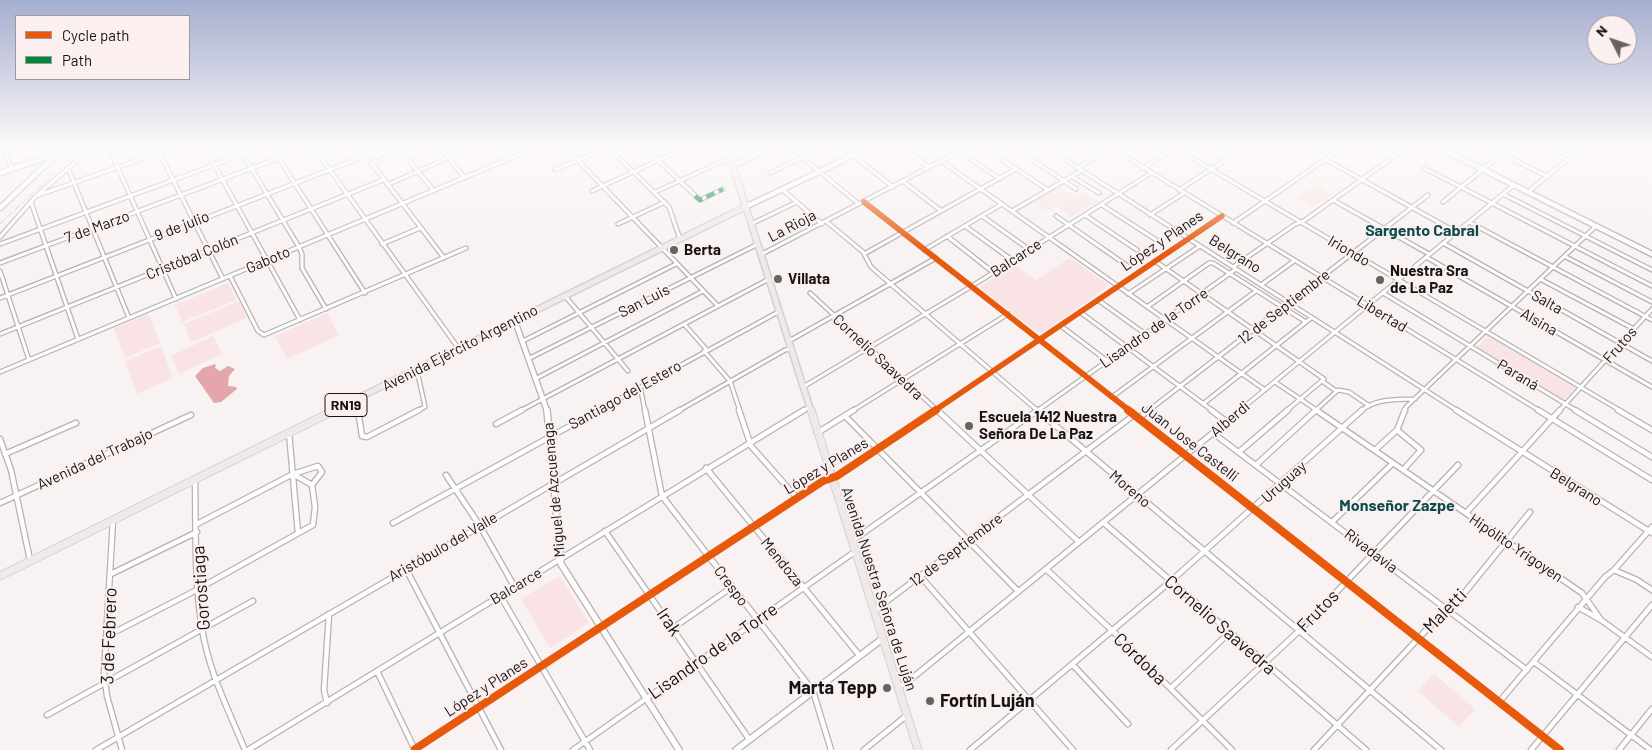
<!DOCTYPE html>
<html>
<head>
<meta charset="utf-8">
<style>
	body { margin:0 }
	#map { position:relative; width:1652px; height:750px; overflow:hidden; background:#f8f2f2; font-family:Barlow,sans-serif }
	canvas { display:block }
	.legend { position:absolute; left:15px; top:15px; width:175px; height:65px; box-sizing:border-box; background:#fbefef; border:1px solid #a09797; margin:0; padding:6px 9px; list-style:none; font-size:15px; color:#181414 }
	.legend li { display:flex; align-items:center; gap:10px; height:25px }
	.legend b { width:25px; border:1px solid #a09797 }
	.north { position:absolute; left:1587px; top:15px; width:50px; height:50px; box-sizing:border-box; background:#fbefef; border:1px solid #a09797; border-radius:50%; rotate:311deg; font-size:14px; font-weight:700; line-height:20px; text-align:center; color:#181414 }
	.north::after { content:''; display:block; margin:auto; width:18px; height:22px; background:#666262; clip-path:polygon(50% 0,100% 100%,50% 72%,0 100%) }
</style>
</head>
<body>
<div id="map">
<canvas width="1652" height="750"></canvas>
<ul class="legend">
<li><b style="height:6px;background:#e8590c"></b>Cycle path</li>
<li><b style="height:6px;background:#00873e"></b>Path</li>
</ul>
<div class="north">N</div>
</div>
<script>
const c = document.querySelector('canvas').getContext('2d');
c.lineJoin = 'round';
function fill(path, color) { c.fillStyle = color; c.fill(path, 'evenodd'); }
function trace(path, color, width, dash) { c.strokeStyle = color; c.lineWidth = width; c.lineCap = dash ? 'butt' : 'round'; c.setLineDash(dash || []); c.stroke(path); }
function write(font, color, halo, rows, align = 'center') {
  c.font = font + ' Barlow,sans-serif'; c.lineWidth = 4; c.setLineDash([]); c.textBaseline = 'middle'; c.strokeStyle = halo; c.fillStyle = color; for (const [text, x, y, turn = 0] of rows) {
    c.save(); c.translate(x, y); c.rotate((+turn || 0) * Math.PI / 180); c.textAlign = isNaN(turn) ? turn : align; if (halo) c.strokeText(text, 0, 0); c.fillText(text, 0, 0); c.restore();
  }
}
fill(new Path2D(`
	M1317 185 1332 195 1313 207 1297 198Z
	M1059 186 1074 196 1082 191 1098 202 1071 217 1055 206 1046 212 1033 203Z
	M1070 258 1107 284V287L1042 334 1037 332 981 289V286L1014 265 1036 280Z
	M228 283 236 300 182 322 175 305Z
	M239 301 247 318 191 342 184 324Z
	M327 313 339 335 287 359 275 336Z
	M148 314 160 343 125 358 114 328Z
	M1489 335 1576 387 1563 401 1476 348Z
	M213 336 222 354 179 374 171 356Z
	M161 346 173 378 137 394 125 361Z
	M560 576 589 623 550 648 521 599Z
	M1434 674 1475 709 1459 727 1418 691Z`), '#f9e3e4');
fill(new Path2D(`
	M216 364 215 368 220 371 228 366 235 369 229 376 228 386 236 387 237 389 221 402 214 403 195 376 203 368Z`), '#e4a6aa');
const streetFar1 = new Path2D(`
	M3 148 12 169
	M109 148 176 299
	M157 148 223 279
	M205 148 300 320
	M239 148 299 247 302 254V268L326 309
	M272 148 365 293
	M314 148 459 349
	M360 148 444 258
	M440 148 465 178
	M566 148 717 305
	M609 148 669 207 680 239
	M645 148 700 200 723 189
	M791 148 859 204
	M844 148 893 187
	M903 148 929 168
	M1015 148 1076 189
	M1047 148 1458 411
	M1112 148 1540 411
	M1175 148 1621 411
	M1305 148 1456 232
	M1491 148 1548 177
	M1543 148 1567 160
	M402 152 434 191
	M992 153 1048 190
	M57 154 73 148
	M966 156 1000 179
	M941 161 1265 390
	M371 164 410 148
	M68 168 129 318
	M1077 168 1111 148
	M1143 168 1175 148
	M1424 168 1652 286
	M555 170 606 148
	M770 173 803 157
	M1071 176 1099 193
	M904 182 940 210
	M387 185 471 148
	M783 190 822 224
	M1179 190 1244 148
	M592 191 685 148
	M655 192 730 158
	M1528 192 1581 148
	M1503 194 1652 270
	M36 196 172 148
	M1333 200 1429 254
	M31 202 78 339
	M864 202 1130 411
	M1443 202 1509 148
	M1102 205 1161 243
	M1012 211 1081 171
	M1085 215 1137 250
	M1150 215 1184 193
	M982 216 1030 250
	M1056 216 1129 267
	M827 222 863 252 871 267 1038 411
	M1469 222 1652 320
	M1233 223 1342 148
	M618 224 665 202
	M751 224 797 202
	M965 226 1012 260
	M947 236 994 273
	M0 237 36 196 92 148
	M1443 243 1652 361
	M0 244 260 148
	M382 244 420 228
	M924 250 1002 204
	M762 254 966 148
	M864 254 1016 169
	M1426 257 1652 387
	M1566 257 1652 302
	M1155 261 1324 379 1286 411
	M0 263 306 148
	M1233 267 1294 225 1305 220 1406 148
	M0 271 29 360
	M230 276 258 331 264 335 466 248
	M1542 280 1634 329
	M1261 285 1294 261
	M810 293 938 411
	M1383 293 1577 411
	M1128 294 1200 246
	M565 296 628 371
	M0 298 365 156
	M1098 300 1144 333
	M1147 307 1209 263H1213L1306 322
	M1080 312 1213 411
	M684 324 707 350
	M1061 326 1106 360
	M0 334 383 180
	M523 341 676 264
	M789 341 936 258
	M704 351 730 381 740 411
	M530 358 758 244
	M0 372 535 148
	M537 378 703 291
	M1322 381 1336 391
	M1275 382 1318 411
	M638 387 641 391 645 411
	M803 387 972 286 1151 173
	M1112 397 1256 291
	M356 400 358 411
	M1203 404 1311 318
	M416 411 425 407 417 370
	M520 411 769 279
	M597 411 780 311
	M678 411 785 350 792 349
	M802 411 809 407
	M852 411 1008 314
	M934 411 1222 216
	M1037 411 1236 269
	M1148 411 1428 195
	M1239 411 1514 185
	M1315 411 1338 390 1349 392 1368 405
	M1361 411C1376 398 1396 400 1415 399
	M1404 411 1406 407 1596 226
	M1559 411 1652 309`);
const street = new Path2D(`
	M358 410 362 436 367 437 419 410
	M645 410 662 496 813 691 831 750
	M739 410 751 446 797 498
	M937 410 1079 542
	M1037 410 1441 750
	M1128 410 1560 750
	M1211 410 1227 422
	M1316 410 1582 593 1601 620
	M1456 410 1652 533
	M1538 410 1652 480
	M1575 410 1652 457
	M1618 410 1652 430
	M846 417 1018 591
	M1139 418 1149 410
	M496 424 522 410
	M1397 430 1421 450 1403 470
	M289 433 298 533
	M817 433 854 410
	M1213 433 1527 670
	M0 439 11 470 30 560
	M1375 450 1397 430 1405 410
	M1239 452 1288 410
	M5 454 76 423
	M1256 465 1316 410
	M706 468 859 655
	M446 475 480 526 514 586
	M195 480C196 529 194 580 202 628 208 670 229 711 245 750
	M0 503 191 415
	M1466 513 1560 410
	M113 520 104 674 107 696 122 750
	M1332 522 1393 463
	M393 523 599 410
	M1104 523 1366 750
	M197 524 293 474 318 466 322 472 312 485
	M605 531 749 739
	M852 541 1038 410
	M406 569 501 750
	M1046 569 1118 636 1232 750
	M1614 570 1637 580 1652 590
	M111 574 197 532
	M921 577 1073 750
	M500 595 590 750
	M1578 607 1601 620 1652 657
	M875 610 1134 415
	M673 628 732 587
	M107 636 189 594 313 525 315 507 312 485 293 474
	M1534 662 1651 750
	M1073 665 1128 724
	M377 671 415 750
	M897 687 905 684 1241 410
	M1171 688 1229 633
	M1500 701 1605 577 1614 570 1652 527
	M327 703 324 690 329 614
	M47 715 253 601
	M415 749 823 481 837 476 936 410
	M96 750 680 410
	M248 750 804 410
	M573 750 853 553
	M864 750 906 716
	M970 750 1171 581 1362 410
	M1171 750 1300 630 1458 465
	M1314 750 1442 613 1453 607 1530 512
	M1531 750 1652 605
	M1619 750 1652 709`);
const secondaryFar1 = new Path2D(`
	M1440 148 1652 254
	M733 166 772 148
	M0 173 56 154
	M745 207 869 148
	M0 208 57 154
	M515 321 547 411`);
const secondary = new Path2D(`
	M547 410 561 564 679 750
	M736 750 882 639`);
const primaryFar1 = new Path2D(`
	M727 148 811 411
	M332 411 745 207`);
const primary = new Path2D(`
	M811 410 918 750
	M0 576 335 410`);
trace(streetFar1, '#b6b2b2', 5.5);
trace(street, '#b6b2b2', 7);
trace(secondaryFar1, '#b6b2b2', 7);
trace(secondary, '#b6b2b2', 8);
trace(primaryFar1, '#d3d0d0', 8);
trace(primary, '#d3d0d0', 9);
trace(streetFar1, '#fefdfd', 3);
trace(street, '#fefdfd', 4.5);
trace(secondaryFar1, '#fefdfd', 4.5);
trace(secondary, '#fefdfd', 5.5);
trace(primaryFar1, '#f0e9ea', 5);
trace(primary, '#f0e9ea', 7);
trace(new Path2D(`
	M0 224 81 148`), '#c8c6c6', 1, [7, 3]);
trace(new Path2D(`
	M695 196 700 200 723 189`), '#00873e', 4.5, [9, 4.5]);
trace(new Path2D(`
	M864 202 1130 411
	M934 411 1222 216`), '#e8590c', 5.5);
trace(new Path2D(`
	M1128 410 1560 750
	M415 749 823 481 837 476 936 410`), '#e8590c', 8);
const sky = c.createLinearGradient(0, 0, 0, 254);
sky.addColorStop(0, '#a6aecf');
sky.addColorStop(0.58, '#fcf9f9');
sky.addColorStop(1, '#fcf9f900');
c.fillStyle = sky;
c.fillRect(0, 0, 1652, 254);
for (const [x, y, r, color] of [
	[674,250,5,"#666262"],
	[778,279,5,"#666262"],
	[1380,280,5,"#666262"],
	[969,426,5,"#666262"],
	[887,688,5,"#666262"],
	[930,701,5,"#666262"]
]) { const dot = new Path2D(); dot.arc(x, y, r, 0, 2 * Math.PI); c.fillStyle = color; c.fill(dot); trace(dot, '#fbefef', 2); }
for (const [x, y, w] of [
	[346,405,42]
]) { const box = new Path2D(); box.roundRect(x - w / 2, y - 11.5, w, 23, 4); c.fillStyle = '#fbefef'; c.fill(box); trace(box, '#181414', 1); }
write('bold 14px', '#181414', null, [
	["RN19",346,405]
]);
write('15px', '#181414', '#fbefef', [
	["9 de julio",182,226,-21],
	["La Rioja",792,226,-28],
	["7 de Marzo",97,227,-20],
	["López y Planes",1162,241,-34],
	["Iriondo",1349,251,30],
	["Belgrano",1235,254,32],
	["Cristóbal Colón",192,257,-22],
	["Balcarce",1016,258,-33],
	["Gaboto",268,260,-23],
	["San Luis",644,301,-27],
	["Salta",1547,302,29],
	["12 de Septiembre",1284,307,-38],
	["Libertad",1382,314,31],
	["Alsina",1539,322,30],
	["Lisandro de la Torre",1154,328,-35],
	["Frutos",1620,345,-49],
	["Avenida Ejército Argentino",460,348,-27],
	["Cornelio Saavedra",878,357,43],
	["Paraná",1518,375,31],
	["Santiago del Estero",625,395,-29],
	["Alberdi",1230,419,-40],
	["Juan Jose Castelli",1190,442,38],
	["Avenida del Trabajo",95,459,-25],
	["López y Planes",826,466,-31],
	["Uruguay",1284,482,-42],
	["Belgrano",1576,487,32],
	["Moreno",1130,489,40],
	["Miguel de Azcuenaga",554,490,-95],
	["Aristóbulo del Valle",443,547,-30],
	["Hipólito Yrigoyen",1516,548,34],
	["12 de Septiembre",956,550,-37],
	["Rivadavia",1371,551,37],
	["Mendoza",782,562,51],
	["Balcarce",516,586,-31],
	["Crespo",731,586,53],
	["Avenida Nuestra Señora de Luján",879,589,72],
	["López y Planes",486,687,-33]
]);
write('bold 15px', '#181414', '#fbefef', [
	["Berta",684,250],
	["Nuestra Sra",1390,271],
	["de La Paz",1390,288],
	["Villata",788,279],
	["Escuela 1412 Nuestra",979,417],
	["Señora De La Paz",979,434]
], 'left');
write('bold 16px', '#0c4c4d', '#fbefef', [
	["Sargento Cabral",1422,231],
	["Monseñor Zazpe",1397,506]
]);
write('18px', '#181414', '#fbefef', [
	["Gorostiaga",201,588,-94],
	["Frutos",1318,611,-46],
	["Maletti",1445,611,-46],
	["Irak",669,622,56],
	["Cornelio Saavedra",1220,625,41],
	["3 de Febrero",109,636,-88],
	["Lisandro de la Torre",713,651,-35],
	["Córdoba",1140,659,44]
]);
write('bold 18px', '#181414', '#fbefef', [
	["Marta Tepp",877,688],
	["Fortín Luján",940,701,"left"]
], 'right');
</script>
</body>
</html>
